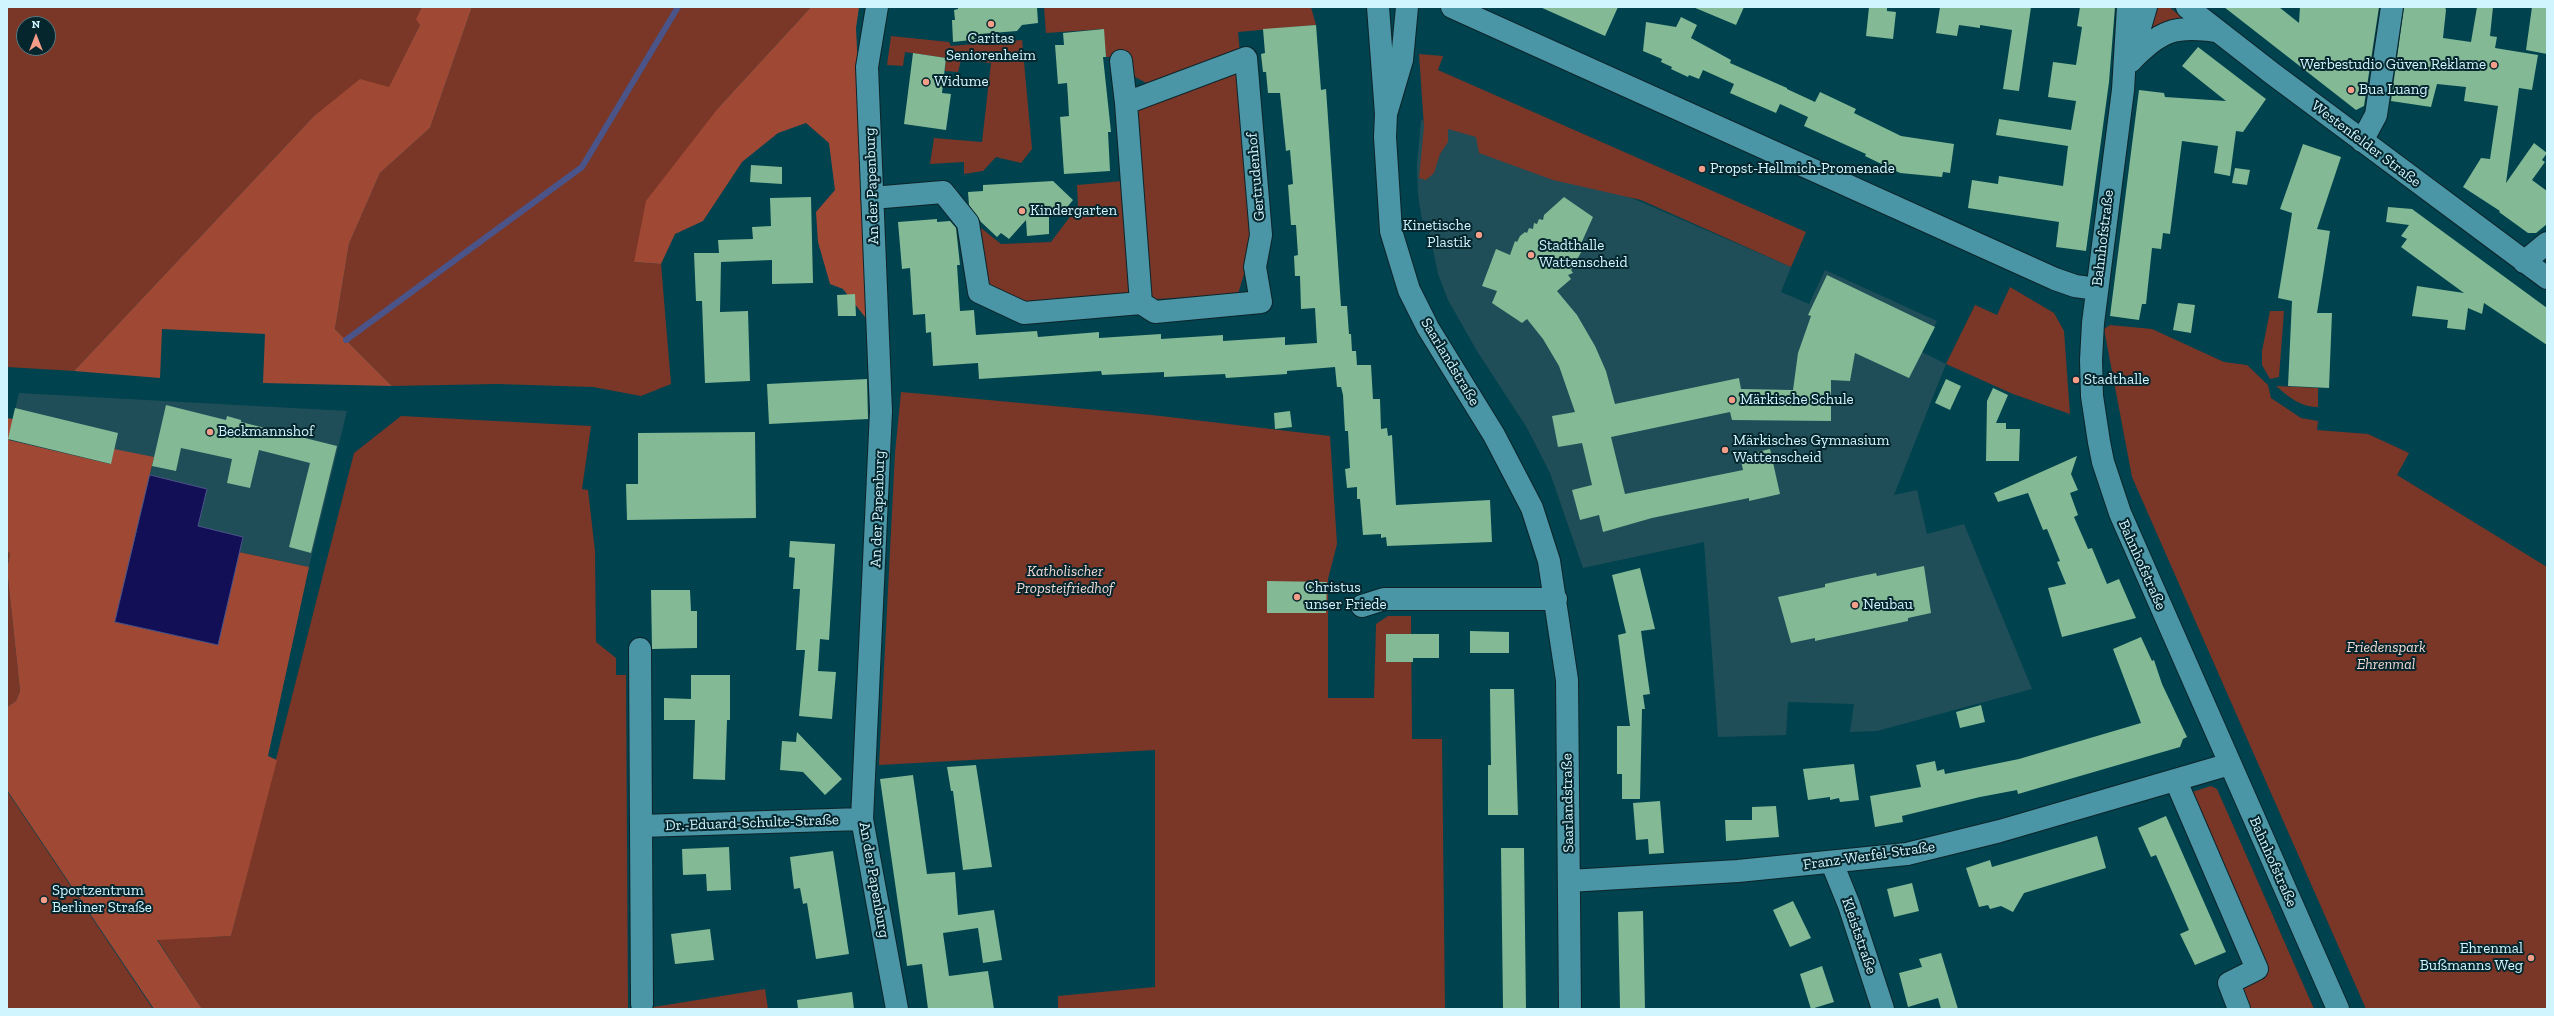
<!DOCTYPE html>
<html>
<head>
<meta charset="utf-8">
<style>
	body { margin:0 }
	#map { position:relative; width:2554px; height:1016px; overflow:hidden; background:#00424e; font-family:"Zilla Slab",serif }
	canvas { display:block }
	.frame { position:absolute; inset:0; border:8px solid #d1f5fe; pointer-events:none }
	.north { position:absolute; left:16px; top:16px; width:40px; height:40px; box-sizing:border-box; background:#05262d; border:1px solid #577981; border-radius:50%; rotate:0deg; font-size:11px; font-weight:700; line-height:16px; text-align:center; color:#d1f5fe }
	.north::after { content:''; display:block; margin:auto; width:14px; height:18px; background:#f49e89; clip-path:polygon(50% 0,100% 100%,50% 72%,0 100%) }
</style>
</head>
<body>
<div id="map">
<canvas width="2554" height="1016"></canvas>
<div class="frame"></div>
<div class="north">N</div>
</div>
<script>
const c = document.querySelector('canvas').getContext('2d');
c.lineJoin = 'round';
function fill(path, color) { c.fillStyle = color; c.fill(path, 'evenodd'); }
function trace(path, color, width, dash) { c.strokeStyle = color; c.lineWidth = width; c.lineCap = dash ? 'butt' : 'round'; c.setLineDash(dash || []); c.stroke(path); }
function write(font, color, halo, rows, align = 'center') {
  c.font = font + ' "Zilla Slab",serif'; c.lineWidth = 4; c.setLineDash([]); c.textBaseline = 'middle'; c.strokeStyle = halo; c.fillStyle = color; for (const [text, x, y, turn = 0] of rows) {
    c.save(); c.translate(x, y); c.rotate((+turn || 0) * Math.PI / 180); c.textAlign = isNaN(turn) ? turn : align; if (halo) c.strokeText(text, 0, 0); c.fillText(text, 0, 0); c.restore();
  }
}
fill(new Path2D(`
	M1421 120 1505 143 1791 267 1781 292 1809 304 1825 270 1937 321 1922 352 1946 364 1894 495 1917 490 1927 534 1964 524 2032 689 1877 731 1850 732 1854 704 1788 702 1786 735 1718 737 1704 542 1583 568 1550 473 1527 428 1477 351 1448 300 1438 274 1427 221 1422 220 1418 195 1417 165Z
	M19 393 347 411 309 567 240 552 115 622 154 458 111 464 8 439Z`), '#1f4e58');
fill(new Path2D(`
	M7 7H422L419 16 420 25 389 88 313 117 74 371 7 367ZM24 24H48V48H24Z
	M472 7H811L719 107 634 262 661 264 671 384 641 396 593 387 497 384 392 386 335 329 349 244 380 173 430 128Z
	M1044 7H1311L1316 25 1238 32 1257 231 1238 294 1029 307 985 287 976 224 1001 244 1051 242 1078 206 1077 185 1135 180 1130 112 1150 85 1126 72 1125 56 1106 57 1103 29 1046 33Z
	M2152 7H2169L2184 19 2146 36Z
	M891 36 949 42 951 46 1022 40 1032 149 1021 163 996 157 983 171 964 174V162L930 164 934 138 982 142 991 63 961 60 958 72 945 71 946 58 905 52 903 66 887 65Z
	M1419 54 1443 56 1438 70 1806 232 1791 267 1641 200 1553 180 1479 153 1476 137 1448 129V142L1440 154 1434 173 1426 180 1419 178 1424 127Z
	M2010 287 2054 313 2064 331 2070 414 2013 394 1946 364 1975 305 1997 315Z
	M2270 311H2284L2279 377 2270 379 2262 365V351Z
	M2110 325 2152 329 2224 362 2247 365 2268 385 2271 398 2301 418 2318 421 2317 430 2368 434 2409 453 2397 475 2547 567V1009H2366L2132 477 2104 329Z
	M2276 386 2318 388V407C2300 407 2289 397 2276 386Z
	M901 392 1152 415 1330 436 1337 544 1328 579V698H1374L1376 624 1388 616H1411L1412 739H1442L1445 1009H1058V996L1155 987V750L879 765 895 453Z
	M401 416 591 426 582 489 588 490 595 551 596 642 616 658V675H626L628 1008 654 1007 765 989 768 1009H202L157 939 231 936 354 453Z
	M7 550 10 554 7 569 20 691 16 701 7 707Z
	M2211 786 2217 789 2314 1009H2247L2243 990 2246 985 2264 977 2189 793Z
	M7 791 153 1009H7Z`), '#7a3627');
fill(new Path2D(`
	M422 7H472L430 128 380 173 349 244 335 329 392 386 263 383 265 334 162 329 160 378 74 371 313 117 360 79 389 87 420 25 416 19Z
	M811 7H859L856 28 859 92 872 326 843 289 830 284 818 242 816 212 835 190 829 143 806 123 778 133 742 162 703 221 675 234 661 264 634 262 646 201 719 107Z
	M7 418 13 419 9 440 110 464 114 449 154 457 115 622 218 645 239 552 309 567 268 756 277 760 231 936 157 940 202 1009H154L7 790V707L16 701 20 691 7 569 10 554 7 550Z`), '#9f4935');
const water = new Path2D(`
	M150 475 207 489 198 526 243 537 218 645 115 622Z`);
fill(water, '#120f56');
trace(water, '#4b5488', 1);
trace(new Path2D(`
	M346 340 582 167 678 7`), '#4b5488', 6);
fill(new Path2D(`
	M958 7H1037L1038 23 1022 25 1017 31 980 34V39L953 42 952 20H955L954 10 958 9Z
	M1540 7H1618L1605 36Z
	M1693 7H1744L1736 25Z
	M1869 7H1887V11L1896 12 1893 39 1866 36Z
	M1940 7H2031L2019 91 2003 89 2012 30 1980 25V28L1959 25 1957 36 1936 33Z
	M2080 7H2115L2109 82 2086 251 2056 247 2059 222 1968 208 1972 180 1998 184 1999 176 2063 186 2068 146 1996 135 1999 119 2071 130 2076 101 2048 97 2053 62 2076 65 2082 27 2077 26Z
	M2224 7H2279L2299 23 2300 7H2379L2364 106 2356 110Z
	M2404 7H2445L2446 10 2443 38 2471 42 2477 7H2493L2490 36 2497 37 2495 48 2538 55 2532 90 2519 88 2506 183 2534 143 2547 153 2542 160 2545 162 2532 180 2547 191V224L2536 233H2528L2499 212 2500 211 2463 187 2481 158 2490 159 2498 106 2464 101 2466 87 2437 84 2431 107 2391 101Z
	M2532 7H2547V54L2526 50Z
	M1681 17 1697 25 1691 38 1731 60 1730 63 1787 88V89L1815 102 1820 92 1856 109 1854 113 1901 136 1954 144 1950 173 1943 172 1942 177 1900 173 1865 156 1866 154 1804 126 1808 117 1780 104 1776 113 1730 93 1734 84 1703 70 1699 79 1689 75 1688 77 1671 69 1672 67 1661 62 1662 59 1643 51 1646 22 1676 27Z
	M1316 25 1321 90 1326 89 1341 306H1347L1349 334H1351L1352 351H1356L1357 365H1371L1373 399H1380L1381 429 1387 428 1388 436 1392 435 1396 505 1490 500 1492 542 1387 546 1386 537 1381 538V534L1363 535 1360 499H1357V487L1347 488 1345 469 1350 468 1348 431H1345L1343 395 1341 387H1337L1335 367 1287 371V374L1226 378 1225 374 1164 377V372L1102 375 1101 371 979 379 978 363 933 366 931 332 926 333 925 314 913 315 910 268 902 269 898 222 937 219V222L950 221 956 228 960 265H957L960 311 974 310 976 335 1037 331 1038 337 1099 332V338L1161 334V339L1223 335V341L1285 337V345L1317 343 1315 308 1301 309 1300 276H1295L1294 256 1298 255 1296 225H1291L1288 185 1293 184 1290 150 1286 151 1280 93H1268L1266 72H1263L1261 54 1265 53 1263 29Z
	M1104 29 1106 57H1103L1111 132H1108L1110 171 1064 174 1060 117 1069 116 1068 98 1067 83 1058 84 1055 45H1064L1063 33Z
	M2198 47 2266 99 2243 132 2236 131 2230 176 2214 173 2218 146 2182 141 2170 234 2163 233 2161 249 2152 248 2146 304H2142L2139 320 2110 316 2139 90 2164 93 2165 97 2226 101 2182 66Z
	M913 53 946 58 942 93 951 94 946 130 904 124Z
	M2303 144 2341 157 2317 229 2330 231 2317 313H2332L2329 388 2288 386 2292 301 2278 298 2292 213 2280 209Z
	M751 165 782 167V184L750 182Z
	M2235 168 2250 170 2247 185 2232 183Z
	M1053 181 1073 200 1059 217 1049 211V234L1027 236 1026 220 1009 239 1001 233 997 237 981 222 969 205 968 192 983 191V185Z
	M811 197 813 283 772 284V260L721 262 720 312 748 311 750 381 705 383 702 301H696L694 253H719L718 240 753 239 752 227 771 226 770 198Z
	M1564 197 1593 217 1580 246 1583 249 1571 270 1573 273 1568 275 1571 279 1557 291 1577 315 1595 346 1606 371 1615 404 1739 378 1741 389 1793 390 1798 353 1811 316 1808 315 1827 275 1935 327 1909 378 1855 353 1850 381 1831 380V421L1732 420 1730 412 1611 437 1625 494 1743 470 1740 456 1770 449 1780 494 1749 501V498L1652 518 1603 532 1599 515 1580 520 1572 490 1592 485 1582 443 1558 447 1552 416 1575 412 1559 366 1543 339 1527 319 1522 323 1492 303 1497 291 1482 286 1496 249 1510 255 1515 241 1517 242 1520 236 1525 232 1527 233 1529 228 1533 229 1534 223 1537 224 1539 219 1543 220 1544 215Z
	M2388 207 2412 209 2547 308V345L2484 303 2482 314 2468 308 2465 330 2447 328 2448 320 2412 316 2417 286 2464 293 2401 247 2407 239 2401 236 2409 225 2386 222Z
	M855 294 856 316H838L837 295Z
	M2178 303 2195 305 2191 333 2173 330Z
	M867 379 868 419 769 424 767 384Z
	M1946 379 1961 386 1950 410 1935 403Z
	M1993 388 2008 395 1996 423H2006V429H2020L2019 461H1986L1987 401Z
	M166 405 226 420 227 416 241 420V422L337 446 311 553 289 547 310 463 259 450 250 488 227 483 232 459 181 448 176 471 152 466Z
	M15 408 118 433 111 464 8 439Z
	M1290 411 1292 427 1275 429 1274 413Z
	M755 432 756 518 627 520 626 484H638V433Z
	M2077 456 2071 474 2078 490 2070 493 2078 515 2074 517 2088 549 2092 548 2107 584 2119 579 2136 618 2062 637 2048 588 2066 584 2057 562 2060 561 2047 529 2043 530 2028 493 1998 502 1994 493Z
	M790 541 835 544 829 640 820 639 818 671 836 672 832 719 799 716 805 650H796L800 589H793L795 558 789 557Z
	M1924 566 1931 613 1908 618V621L1815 641V638L1791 643 1778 597 1825 587V584L1852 578 1876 573 1877 576Z
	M1640 568 1655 629 1641 631 1650 694 1643 695 1645 709H1642L1640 799H1622V774H1617V726H1630L1618 635 1626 633 1612 575Z
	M1267 581 1327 582 1326 613H1267Z
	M651 590H690L691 611H697V648L652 649Z
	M1470 631 1509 632V653H1470Z
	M1386 634H1439V658H1413V662H1386Z
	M2141 637 2152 661 2154 660 2162 684 2187 737 2183 739 2180 747 2018 794 2017 790 1980 797 1902 816 1903 822 1875 827 1870 796 1921 787 1916 765 1935 761 1937 771 1944 769 1945 774 2019 759 2141 723 2113 649Z
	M691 675H730V720H727L725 780 693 779 695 720H664V698L691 699Z
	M1490 689H1514L1518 815H1488V765H1491Z
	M1981 705 1985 722 1960 728 1956 712Z
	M797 732 842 779 825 795 803 772 780 770 782 741 796 742Z
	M1854 764 1859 800 1840 802 1839 798 1830 800V797L1808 800 1803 769Z
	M976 765 992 867 963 870 953 791H951L947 767Z
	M913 775 927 874 955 872 958 915 994 910 1002 960 983 963 978 928 943 933 949 976 988 971 994 1009H928L922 964 907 966 880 779Z
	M1660 801 1664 853 1649 854 1648 839 1636 840 1633 803Z
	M1776 806 1779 837 1726 841 1725 820H1752V807Z
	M2166 816 2226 952 2195 965 2180 934 2189 930 2156 855 2151 857 2138 828Z
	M2097 836 2106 868 2024 893 2013 912 2001 906 1990 909 1988 905 1979 907 1966 868 1990 860 1992 867Z
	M729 847 731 890 707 891 706 874 683 875 682 849Z
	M1501 848H1524L1526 1009H1503Z
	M833 851 849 954 816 959 807 903 803 904 800 888 794 889 790 857Z
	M1912 883 1919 911 1894 917 1887 889Z
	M1793 901 1811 938 1790 947 1773 910Z
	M1643 911 1645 1009H1620L1618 912Z
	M710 929 714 960 675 964 671 934Z
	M1941 953 1958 1009H1941L1938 998 1908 1007 1899 973 1922 967 1919 959Z
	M1822 966 1834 1002 1811 1009 1800 974Z
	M852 992 854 1009H798L797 1000Z`), '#83b994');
const minor = new Path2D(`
	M877 7 867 67 881 411 862 819 897 1009
	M1378 7 1386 114 1402 60 1407 7
	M1452 7 2055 279 2075 286 2097 289
	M2128 7 2123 90 2093 323 2091 360 2092 396 2099 442 2103 462 2120 513 2338 1009
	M2187 7 2273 74 2547 278
	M2134 48 2146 7
	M1121 61 1126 103
	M2131 61C2160 31 2174 25 2216 31
	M1386 114 1385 137 1391 231 1409 290 1428 328 1494 435 1532 508 1549 561 1567 680 1570 1009
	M2362 141 2376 115 2392 7
	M872 198 943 192 968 223 979 292 1024 313 1141 303 1126 103 1246 58 1261 235 1255 267 1261 302 1155 312 1141 303
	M2524 262 2547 243
	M1362 606 1384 599H1556
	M640 649 642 1004
	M2176 781 2257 969 2229 983 2239 1009
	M641 826 862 819
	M1832 863 1849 905 1883 1009
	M1569 881 1738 871 1907 854 2000 831 2230 764`);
trace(minor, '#0d252a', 24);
trace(minor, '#4a95a6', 22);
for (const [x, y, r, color] of [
	[991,24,4,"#f49e89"],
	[2494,65,4,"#f49e89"],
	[926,82,4,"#f49e89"],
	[2351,90,4,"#f49e89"],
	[1702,169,4,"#f49e89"],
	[1022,211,4,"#f49e89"],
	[1479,235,4,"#f49e89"],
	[1531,255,4,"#f49e89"],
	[2076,380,4,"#f49e89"],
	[1732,400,4,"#f49e89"],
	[210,432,4,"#f49e89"],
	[1725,450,4,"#f49e89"],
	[1297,597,4,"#f49e89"],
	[1855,605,4,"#f49e89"],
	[44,900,4,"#f49e89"],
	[2531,958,4,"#f49e89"]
]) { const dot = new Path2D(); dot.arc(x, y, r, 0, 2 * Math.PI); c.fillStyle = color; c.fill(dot); trace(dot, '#05262d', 1.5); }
write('15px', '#d1f5fe', '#05262d', [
	["Caritas",991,39,"center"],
	["Seniorenheim",991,56,"center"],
	["Werbestudio Güven Reklame",2486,65,"right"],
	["Widume",934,82],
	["Bua Luang",2359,90],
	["Propst-Hellmich-Promenade",1710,169],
	["Kindergarten",1030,211],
	["Kinetische",1471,226,"right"],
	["Plastik",1471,243,"right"],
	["Stadthalle",1539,246],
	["Wattenscheid",1539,263],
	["Stadthalle",2084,380],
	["Märkische Schule",1740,400],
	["Beckmannshof",218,432],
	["Märkisches Gymnasium",1733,441],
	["Wattenscheid",1733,458],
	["Christus",1305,588],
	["unser Friede",1305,605],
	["Neubau",1863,605],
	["Sportzentrum",52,891],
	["Berliner Straße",52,908],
	["Ehrenmal",2523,949,"right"],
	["Bußmanns Weg",2523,966,"right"]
], 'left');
write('15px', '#d1f5fe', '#05262d', [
	["Westenfelder Straße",2366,144,37],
	["Gertrudenhof",1256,177,-95],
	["An der Papenburg",872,186,-92],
	["Bahnhofstraße",2103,238,-83],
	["Saarlandstraße",1450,362,59],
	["An der Papenburg",878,509,-88],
	["Bahnhofstraße",2142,565,66],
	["Saarlandstraße",1568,803,-91],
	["Dr.-Eduard-Schulte-Straße",752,823,-2],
	["Franz-Werfel-Straße",1869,856,-8],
	["Bahnhofstraße",2273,862,66],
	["An der Papenburg",874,880,80],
	["Kleiststraße",1859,936,71]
]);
write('italic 15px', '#f1d7d1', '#05262d', [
	["Katholischer",1065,572],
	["Propsteifriedhof",1065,589],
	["Friedenspark",2386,648],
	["Ehrenmal",2386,665]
]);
</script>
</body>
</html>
